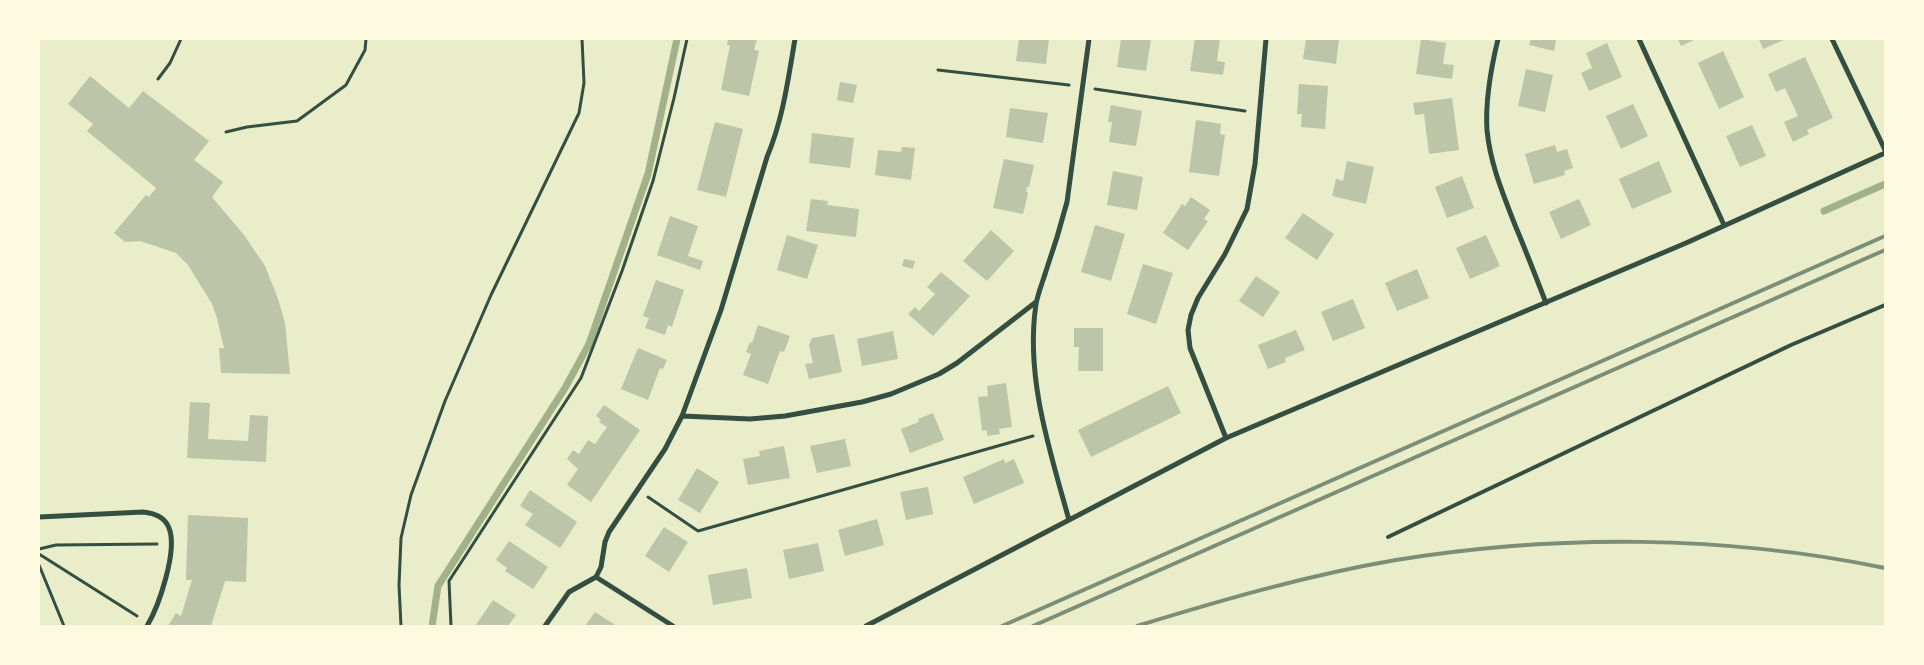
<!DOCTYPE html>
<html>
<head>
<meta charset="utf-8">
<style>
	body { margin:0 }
	#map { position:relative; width:1924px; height:665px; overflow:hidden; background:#e9edc9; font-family:Lato,sans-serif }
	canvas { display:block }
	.frame { position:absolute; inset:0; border:40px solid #fefae0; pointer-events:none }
</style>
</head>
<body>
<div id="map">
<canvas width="1924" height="665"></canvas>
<div class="frame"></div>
</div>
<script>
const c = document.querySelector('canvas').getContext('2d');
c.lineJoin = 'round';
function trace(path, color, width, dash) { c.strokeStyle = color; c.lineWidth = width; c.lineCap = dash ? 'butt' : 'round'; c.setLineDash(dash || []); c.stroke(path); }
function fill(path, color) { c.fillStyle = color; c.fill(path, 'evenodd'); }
trace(new Path2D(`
	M1824 211 1885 184
	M432 626 438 586 565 388 589 344 648 174 677 39`), '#a3b18a', 7);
fill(new Path2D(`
	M728 39H757L754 50 759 51 749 96 721 90 730 45H727Z
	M1019 39H1049L1046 64 1016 61Z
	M1121 39H1151L1146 71 1117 67Z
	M1195 39H1220L1217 61 1225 62 1223 75 1190 71Z
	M1306 39H1339L1336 64 1303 59Z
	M1421 39 1446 43 1443 64 1454 65 1452 79 1416 74Z
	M1531 39H1556L1554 51 1529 45Z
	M1678 39H1696L1681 46Z
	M1759 39H1786L1763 49Z
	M1607 43 1622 77 1589 91 1581 73 1592 68 1586 53Z
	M1723 51 1744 97 1719 109 1698 63Z
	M1805 57 1833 118 1807 130 1809 134 1793 142 1784 122 1798 116 1785 88 1776 92 1768 74Z
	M1526 69 1553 75 1545 112 1518 106Z
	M90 76 129 108 143 91 209 141 194 160 223 182 212 197 244 235 265 266 277 296 285 323 290 374 221 373 219 348H224L217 318 212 304 188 265 176 253 140 241 125 242 114 233 146 195 149 197 156 188 87 131 93 124 68 104Z
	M840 82 857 85 853 103 837 100Z
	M1299 84 1328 86 1325 129 1301 127 1302 114H1297Z
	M1452 98 1459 150 1429 154 1424 114 1415 115 1413 103Z
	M1633 104 1648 136 1621 149 1606 116Z
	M1111 105 1142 111 1136 146 1109 142 1112 122H1108Z
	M1010 108 1048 113 1043 143 1006 137Z
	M1196 120 1221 124 1220 134 1225 135 1219 176 1189 172Z
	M715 122 743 129 726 197 697 190Z
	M1752 125 1766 156 1740 167 1726 136Z
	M812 133 854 138 850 168 809 163Z
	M1555 145 1557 152 1567 149 1573 168 1564 171 1565 175 1534 184 1525 154Z
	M902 147 915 148 911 180 875 175 878 150 901 152Z
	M1004 159 1034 165 1029 187H1027L1026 192 1028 193 1023 214 993 208Z
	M1347 161 1374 167 1366 204 1332 196 1336 179 1343 181Z
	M1659 161 1672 192 1632 209 1619 179Z
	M1113 171 1143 177 1137 210 1107 205Z
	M1462 176 1474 208 1447 218 1435 187Z
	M1191 197 1210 210 1204 219 1208 221 1188 250 1163 233 1182 204 1185 206Z
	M811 199 828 201 827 205 859 209 856 237 806 231Z
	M1579 199 1591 225 1561 239 1549 212Z
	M1303 213 1334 234 1317 260 1285 238Z
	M670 216 698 226 688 256 703 261 700 270 657 255Z
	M1095 225 1125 234 1111 281 1081 272Z
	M991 230 1014 251 987 281 963 261Z
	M787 235 818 245 807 279 777 270Z
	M1486 235 1500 266 1470 279 1456 248Z
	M904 259 915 261 913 269 902 266Z
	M1143 264 1173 273 1156 324 1127 314Z
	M1417 269 1429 298 1397 311 1385 283Z
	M941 272 970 296 933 336 908 314 915 307 919 311 935 294 927 287Z
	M1256 276 1280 292 1263 317 1239 301Z
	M656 280 684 290 672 327 668 325 665 335 645 328 649 318 643 316Z
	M1353 299 1365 328 1333 341 1321 312Z
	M758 325 790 336 784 352 780 351 768 384 743 375 751 354 746 352 750 342 752 343Z
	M1074 328H1103V371H1078L1079 347H1074Z
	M1296 330 1305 350 1285 358 1286 362 1268 369 1258 345Z
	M893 331 898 359 862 366 857 339Z
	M834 334 842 372 809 379 805 364 813 363 809 345 812 338Z
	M638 348 667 360 663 369 660 368 648 400 621 389Z
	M1006 383 1012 427 999 429 1000 434 987 436V430L982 431 978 397 988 396 987 386Z
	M1168 386 1181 413 1091 457 1078 430Z
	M190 402 210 403 208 439 248 441 250 415 268 416 266 462 187 458Z
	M604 405 640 430 591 502 567 485 578 469 567 459 573 450 579 454 588 440 595 444 607 427 599 422 601 420 596 416Z
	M933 413 944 440 910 453 901 429 919 422 918 419Z
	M845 439 851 466 817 473 810 446Z
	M784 446 790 478 748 485 743 459 760 456 759 451Z
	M1004 459 1005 463 1014 459 1024 483 974 504 963 477Z
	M697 468 719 482 700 513 678 500Z
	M928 487 933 514 906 520 900 492Z
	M530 490 577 522 560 548 525 525 533 514 520 506Z
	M188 515 248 518 246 582 225 581 211 626H168L176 613 181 616 192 580H186Z
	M877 519 884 545 845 556 838 530Z
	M664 527 688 542 669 572 645 556Z
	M509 541 548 567 533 589 505 571 507 568 496 560Z
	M818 543 824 571 789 579 783 550Z
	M747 568 752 598 713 605 708 575Z
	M493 600 516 615 508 626H475Z
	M595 612 617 626H585Z`), '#bcc5a7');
trace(new Path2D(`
	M938 70 1069 85
	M158 79 170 63 181 39
	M1095 89 1245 111
	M226 132 247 127 297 121 346 85 365 50 366 39
	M648 497 698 531 1033 436
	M39 549 56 545 157 544
	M39 554 137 616
	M39 565 64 626
	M401 626 399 585 401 538 411 495 445 401 491 295 579 113 584 83 582 39
	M451 626 449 581 581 378 622 271 653 181 674 98 687 39`), '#344e41', 3);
trace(new Path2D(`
	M1388 537 1791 345 1885 305`), '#344e41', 4);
trace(new Path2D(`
	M1498 39C1491 68 1485 100 1487 130 1490 163 1503 194 1515 225 1526 251 1536 277 1546 303
	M1639 39 1724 225
	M1832 39 1885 150
	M682 416 750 419 785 416 862 402 891 394 939 374 957 363 1036 302
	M1226 438 1190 348 1188 330 1191 315 1198 298 1225 254 1247 209 1255 164 1266 39
	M39 517 143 512C153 513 165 517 169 528 178 550 159 606 147 626
	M1069 520C1050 451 1025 377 1036 304 1038 293 1043 281 1046 271 1054 248 1061 225 1067 202L1089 39
	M596 577 673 626
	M545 626 569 592 596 577 601 567 605 542 609 532 665 449 682 416 721 310 767 157C783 119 788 80 795 39
	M866 626 1226 438 1686 243 1885 153`), '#344e41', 5);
trace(new Path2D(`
	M1002 626 1885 236
	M1033 626 1885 250
	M1137 626C1222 600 1308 575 1396 560 1557 534 1725 535 1885 568`), '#7c8e77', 4);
</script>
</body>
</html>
